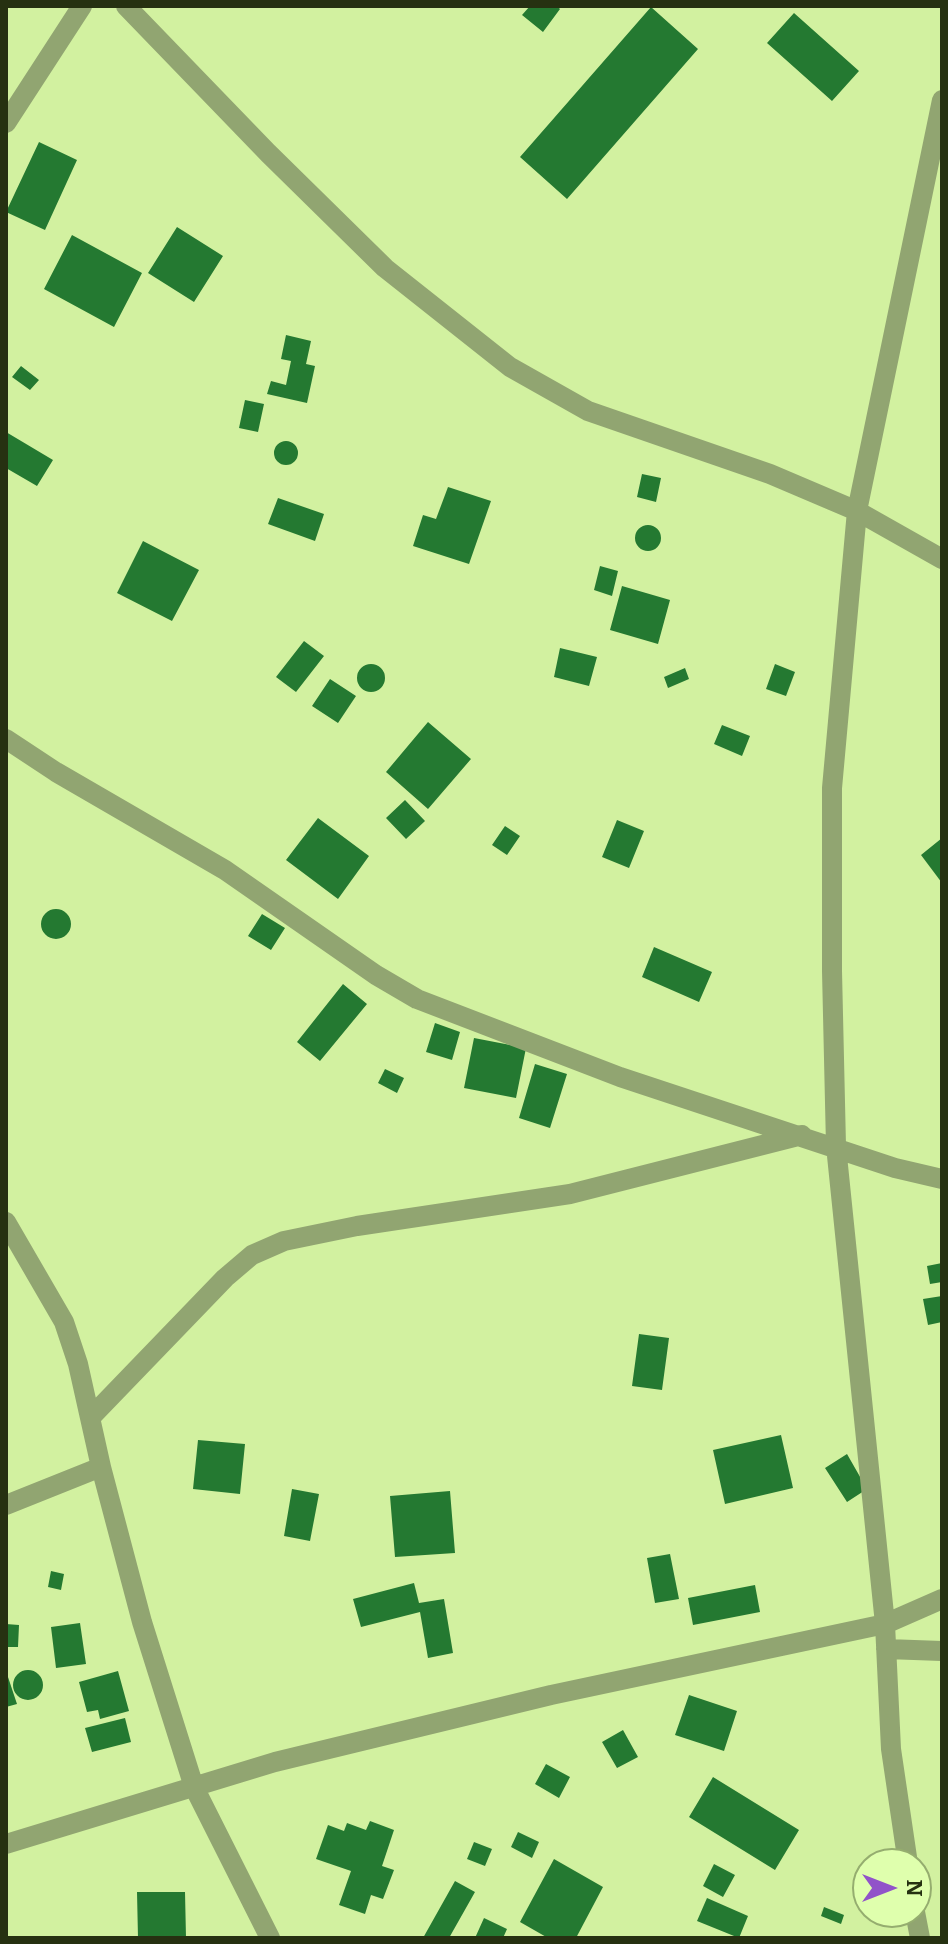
<!DOCTYPE html>
<html>
<head>
<meta charset="utf-8">
<style>
	body { margin:0 }
	#map { position:relative; width:948px; height:1944px; overflow:hidden; background:#d2f1a0; font-family:Bitter,serif }
	canvas { display:block }
	.frame { position:absolute; inset:0; border:8px solid #263111; pointer-events:none }
	.north { position:absolute; left:852px; top:1848px; width:80px; height:80px; box-sizing:border-box; background:#dfffad; border:2px solid #95ad6f; border-radius:50%; rotate:90deg; font-size:22px; font-weight:700; line-height:32px; text-align:center; color:#263111 }
	.north::after { content:''; display:block; margin:auto; width:28px; height:36px; background:#9153c9; clip-path:polygon(50% 0,100% 100%,50% 72%,0 100%) }
</style>
</head>
<body>
<div id="map">
<canvas width="948" height="1944"></canvas>
<div class="frame"></div>
<div class="north">N</div>
</div>
<script>
const c = document.querySelector('canvas').getContext('2d');
c.lineJoin = 'round';
function fill(path, color) { c.fillStyle = color; c.fill(path, 'evenodd'); }
function trace(path, color, width, dash) { c.strokeStyle = color; c.lineWidth = width; c.lineCap = dash ? 'butt' : 'round'; c.setLineDash(dash || []); c.stroke(path); }
fill(new Path2D(`
	M530 6H557L560 9 543 32 522 15Z
	M651 7 698 49 567 199 520 157Z
	M794 13 859 71 832 101 767 43Z
	M39 142 77 160 45 230 6 212Z
	M177 227 223 256 194 302 148 273Z
	M72 235 142 273 114 327 44 289Z
	M286 335 311 341 306 364 315 366 307 403 267 394 271 381 286 385 291 361 281 359Z
	M21 366 39 380 30 390 12 377Z
	M245 400 264 404 258 432 239 428Z
	M6 432 53 460 37 486 6 468Z
	M274 453a12 12 0 1 1 24 0a12 12 0 1 1-24 0Z
	M642 474 661 478 656 502 637 497Z
	M448 487 491 501 469 564 413 546 423 515 436 519Z
	M278 498 324 514 315 541 268 524Z
	M635 538a13 13 0 1 1 26 0a13 13 0 1 1-26 0Z
	M143 541 199 570 172 621 117 593Z
	M600 566 618 571 612 596 594 590Z
	M622 586 670 600 658 644 610 630Z
	M304 641 324 656 296 692 276 677Z
	M560 648 597 657 589 686 554 677Z
	M775 664 795 672 786 696 766 689Z
	M357 678a14 14 0 1 1 28 0a14 14 0 1 1-28 0Z
	M685 668 689 679 668 688 664 677Z
	M330 679 356 696 338 723 312 706Z
	M428 722 471 759 428 809 386 772Z
	M722 725 750 736 742 756 714 744Z
	M405 800 425 821 406 839 386 818Z
	M318 818 369 856 338 899 286 860Z
	M617 820 644 831 629 868 602 857Z
	M505 826 520 836 507 855 492 845Z
	M942 838V883L921 855Z
	M41 924a15 15 0 1 1 30 0a15 15 0 1 1-30 0Z
	M262 914 285 928 271 950 248 936Z
	M654 947 712 972 699 1002 642 977Z
	M343 984 367 1004 320 1061 297 1042Z
	M435 1023 460 1032 452 1060 426 1052Z
	M474 1038 526 1048 516 1098 464 1088Z
	M535 1064 567 1074 550 1128 519 1118Z
	M385 1069 404 1078 397 1093 378 1083Z
	M942 1263V1282L930 1284 927 1266Z
	M942 1296V1322L928 1325 923 1299Z
	M639 1334 669 1338 662 1390 632 1386Z
	M781 1435 793 1488 725 1504 713 1450Z
	M198 1440 245 1444 240 1494 193 1489Z
	M847 1454 867 1489 847 1502 825 1468Z
	M292 1489 319 1494 310 1541 284 1536Z
	M450 1491 455 1553 395 1557 390 1496Z
	M670 1554 679 1599 655 1603 647 1558Z
	M51 1571 64 1574 61 1590 48 1587Z
	M414 1583 419 1603 444 1599 453 1653 428 1658 420 1612 361 1627 353 1599Z
	M755 1585 760 1612 693 1625 688 1598Z
	M80 1623 86 1664 56 1668 51 1627Z
	M6 1624 19 1625 18 1647H6Z
	M13 1685a15 15 0 1 1 30 0a15 15 0 1 1-30 0Z
	M6 1671 17 1704 6 1707Z
	M118 1671 129 1711 100 1719 98 1710 87 1712 79 1682Z
	M689 1695 737 1711 724 1751 675 1735Z
	M125 1718 131 1742 92 1752 85 1728Z
	M623 1730 638 1757 617 1768 602 1742Z
	M546 1764 570 1777 559 1798 535 1784Z
	M713 1777 799 1830 775 1870 689 1817Z
	M370 1821 394 1830 382 1866 394 1870 383 1899 371 1895 365 1914 339 1905 351 1871 316 1859 328 1825 344 1831 347 1823 366 1830Z
	M518 1832 539 1842 532 1858 511 1847Z
	M474 1842 492 1849 485 1866 467 1859Z
	M554 1859 603 1887 576 1938H548L520 1922Z
	M714 1864 735 1875 723 1897 703 1886Z
	M455 1881 475 1892 449 1938H423Z
	M137 1892H185L186 1938H138Z
	M707 1898 748 1916 739 1938 697 1921Z
	M824 1907 844 1915 841 1924 821 1916Z
	M484 1918 507 1929 503 1938H475Z`), '#247931');
trace(new Path2D(`
	M126 6 268 153 385 268 510 367 588 411 770 474 857 511 942 559
	M6 123 82 6
	M6 739 56 772 225 870 376 975 417 999 620 1077 895 1168 942 1179
	M6 1222 64 1322 78 1364 101 1467 142 1622 194 1787 270 1938
	M90 1418 225 1278 252 1255 284 1241 357 1226 570 1194 802 1135
	M6 1505 101 1467
	M886 1649 942 1651
	M6 1844 275 1762 551 1695 885 1624 942 1599
	M908 1864 891 1749 885 1624 836 1146 832 971V788L857 511 942 100
	M915 1912 920 1938`), '#91a571', 20);
</script>
</body>
</html>
